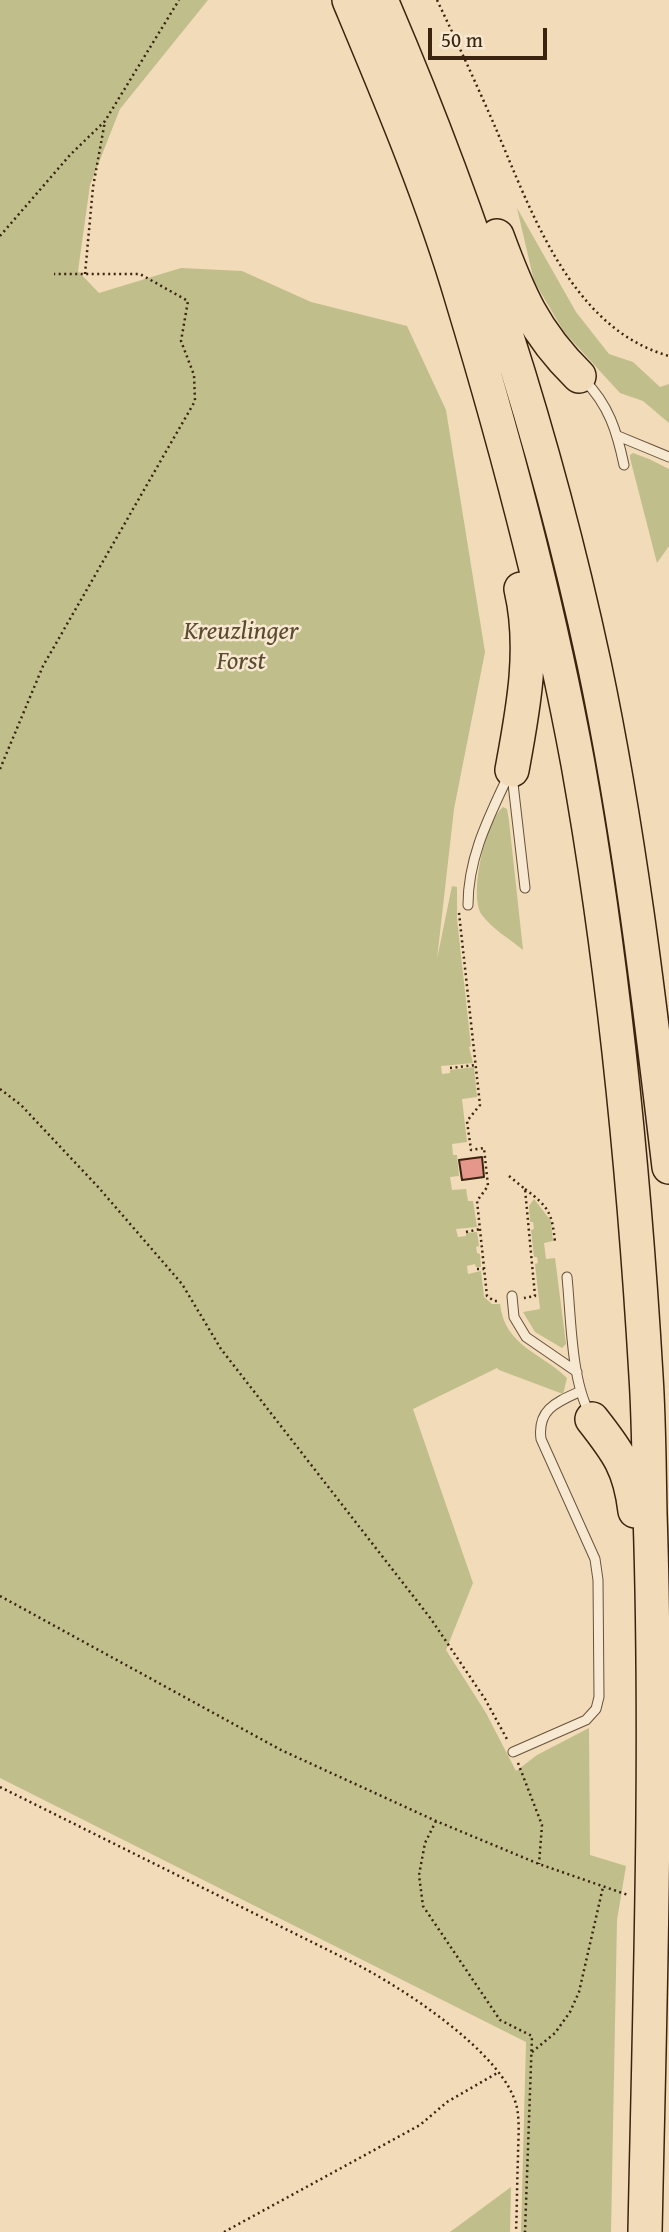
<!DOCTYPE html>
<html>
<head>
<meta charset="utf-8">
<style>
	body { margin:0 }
	#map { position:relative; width:669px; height:2232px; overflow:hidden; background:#f2dbb8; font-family:"Gentium Book Plus",serif }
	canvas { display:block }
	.scale { position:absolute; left:428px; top:28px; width:119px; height:32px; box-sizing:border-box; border:4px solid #3a2410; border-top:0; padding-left:9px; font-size:21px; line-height:24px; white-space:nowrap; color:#3a2410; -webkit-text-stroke:5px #f7e8d1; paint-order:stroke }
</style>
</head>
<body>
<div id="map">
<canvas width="669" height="2232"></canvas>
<div class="scale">50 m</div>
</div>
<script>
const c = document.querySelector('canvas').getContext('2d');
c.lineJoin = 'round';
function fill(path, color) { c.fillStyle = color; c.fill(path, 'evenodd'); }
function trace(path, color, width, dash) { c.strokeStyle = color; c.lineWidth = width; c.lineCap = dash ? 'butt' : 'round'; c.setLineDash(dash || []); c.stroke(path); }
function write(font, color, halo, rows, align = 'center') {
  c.font = font + ' "Gentium Book Plus",serif'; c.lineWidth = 5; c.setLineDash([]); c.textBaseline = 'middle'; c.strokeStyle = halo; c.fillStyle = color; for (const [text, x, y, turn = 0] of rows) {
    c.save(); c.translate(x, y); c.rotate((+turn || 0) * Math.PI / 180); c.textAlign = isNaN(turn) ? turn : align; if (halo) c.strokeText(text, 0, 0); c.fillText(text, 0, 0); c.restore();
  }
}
fill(new Path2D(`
	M0 0H208L120 109 90 185 78 271 99 293 181 268 242 271 311 302 407 326 446 410 485 652 454 809 437 959 452 886 457 887V919L471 1046 469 1047 473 1063 441 1066 442 1074 450 1073V1070L474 1067 477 1097 462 1099 467 1142 452 1144 453 1155H457L459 1176 450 1177 452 1190 466 1189 468 1201H473L477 1227 456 1229 458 1237 466 1236V1233L477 1232 479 1246 476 1247 477 1253 480 1254 481 1267H476L475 1264 467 1266 468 1274 481 1271 484 1297 492 1304H500C505 1346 540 1352 567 1378L563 1394 499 1370 497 1368 413 1409 473 1583 446 1650 486 1713 516 1771 537 1755 589 1728 590 1855 626 1866 617 1920 611 2232H521L526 2042 0 1778Z
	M517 208 576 312 609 354 633 362 660 387 669 384V423L643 401 620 393 564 332 534 281Z
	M633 453 649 459 669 469V546L657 563 630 458V455Z
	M503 807 507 809 509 821 523 950C510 939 492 929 482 915 468 895 486 821 503 807Z
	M534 1199 551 1221 553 1241 544 1243 546 1259 555 1258 566 1344 562 1348 535 1332 523 1312 540 1309 535 1264 538 1263 537 1257H534L531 1230 534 1229 533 1222H530L529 1206Z
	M511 2187 510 2232H450Z`), '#c0be8b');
const building = new Path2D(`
	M482 1157 484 1177 462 1180 459 1160Z`);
fill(building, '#e5978c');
trace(building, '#3a2410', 2);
const lane = new Path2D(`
	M584 380C609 405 617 432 624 465
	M618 436 669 457
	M512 775 525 888
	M468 905C468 857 489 817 509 774
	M567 1277C571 1316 571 1378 589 1412
	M512 1296 514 1317 526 1337 577 1372
	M513 1752 586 1720 596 1709 599 1697 598 1580 595 1559 541 1439C537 1409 557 1402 581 1391`);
const highway = new Path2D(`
	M349 0C390 98 432 197 462 299 508 451 549 607 578 764 614 966 634 1171 646 1376 649 1422 649 1467 650 1513 658 1753 650 1992 645 2232
	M381 0C473 214 545 435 594 663 629 829 649 998 669 1167
	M497 236C518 293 534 332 579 376
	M512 770C523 710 535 649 521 589
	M592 1419C618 1452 630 1468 635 1511`);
trace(lane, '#68523a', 11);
trace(highway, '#3a2410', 36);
trace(new Path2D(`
	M437 0C456 40 475 81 493 122 530 207 569 328 669 356
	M0 236 70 155 105 121 179 0
	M85 274 93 187 105 121
	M0 769 43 666 195 401 194 375 181 341 188 301 140 274H54
	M459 913 480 1105 467 1121 471 1150 484 1148 488 1186 477 1201 487 1296 494 1301H500
	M450 1068 476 1065
	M0 1089 21 1105 99 1188 182 1284 221 1349 431 1619 485 1699 508 1741
	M509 1176 525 1189 535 1296 524 1298
	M525 1189C549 1207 552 1213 555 1242
	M466 1232 480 1229
	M477 1269H484
	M0 1596 281 1750 436 1821 539 1864 628 1895
	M518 1763 542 1825 539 1864
	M0 1787 352 1962C400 1986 506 2054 517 2108 520 2124 518 2141 518 2157 517 2182 517 2207 516 2232
	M436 1821 425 1843 419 1875 423 1906 500 2020 532 2036 525 2232
	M532 2052 555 2033 570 2012 579 1992 603 1887
	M224 2232 420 2125 447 2102 499 2072`), '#3a2410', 2.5, [2, 3.5]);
trace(lane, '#f7e8d1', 9);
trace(highway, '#f2dbb8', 33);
write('italic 26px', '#5c4a2f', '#f7e8d1', [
	["Kreuzlinger",241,632],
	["Forst",241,662]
]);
</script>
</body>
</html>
